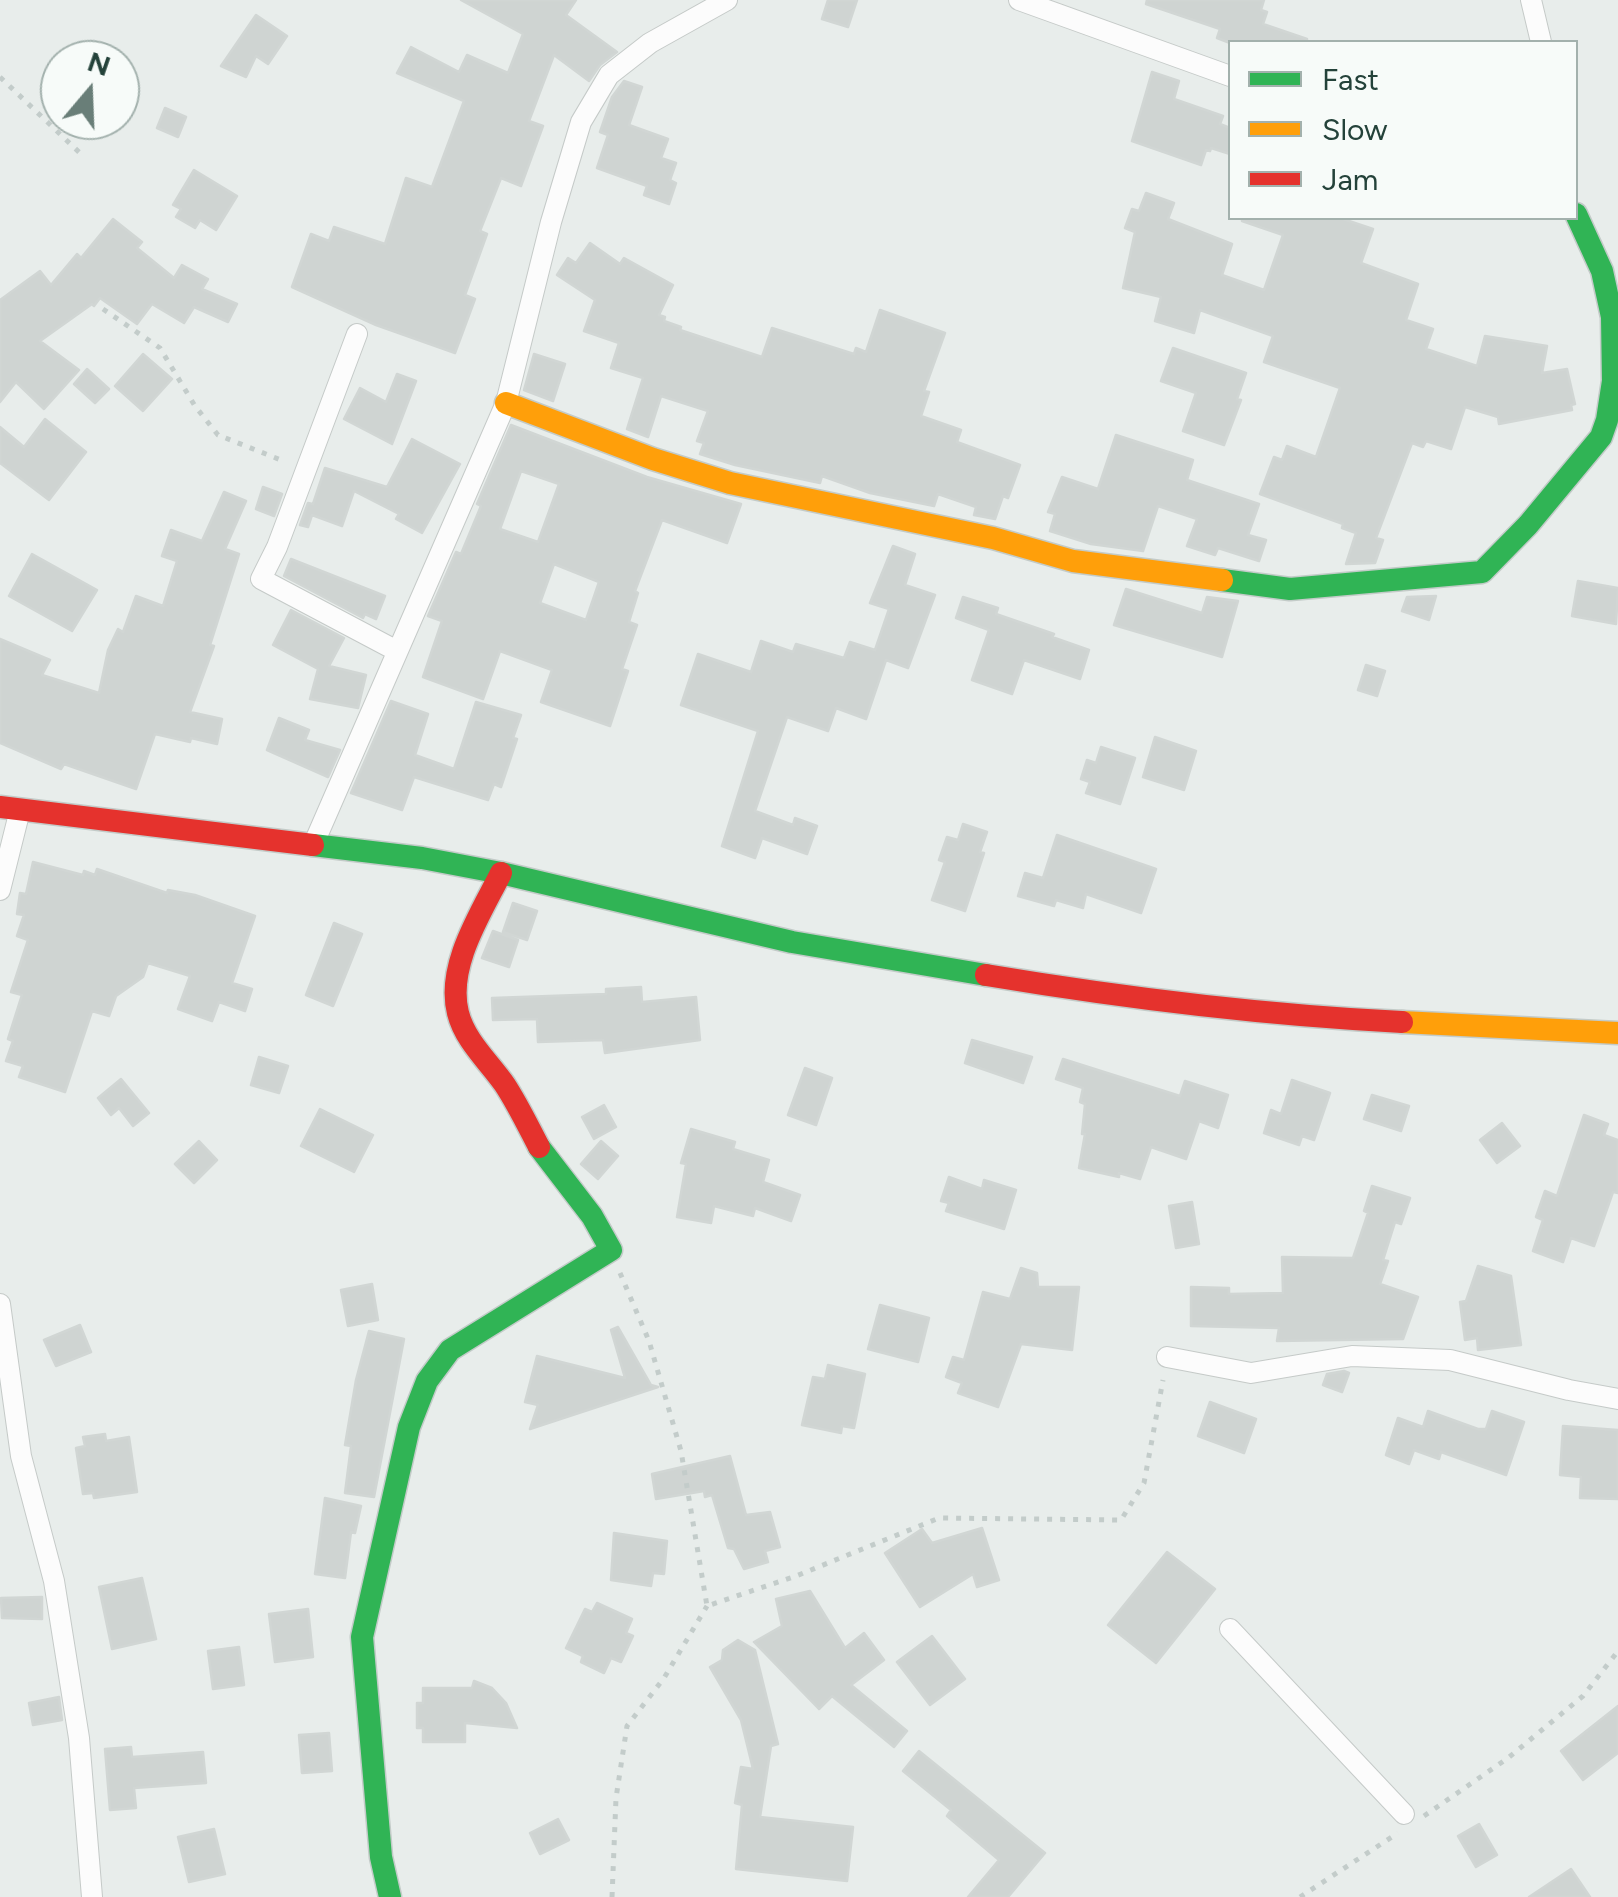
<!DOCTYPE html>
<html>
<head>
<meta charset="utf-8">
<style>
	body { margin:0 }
	#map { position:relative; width:1618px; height:1897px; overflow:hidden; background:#e8edeb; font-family:Figtree,sans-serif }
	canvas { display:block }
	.legend { position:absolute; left:1228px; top:40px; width:350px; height:180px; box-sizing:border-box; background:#f7fbf9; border:2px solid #a3b1ad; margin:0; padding:12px 18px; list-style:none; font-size:30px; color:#24423a }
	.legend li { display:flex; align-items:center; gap:20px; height:50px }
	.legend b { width:50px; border:2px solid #a3b1ad }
	.north { position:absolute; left:40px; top:40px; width:100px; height:100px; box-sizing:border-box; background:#f7fbf9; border:2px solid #a3b1ad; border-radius:50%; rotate:19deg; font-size:28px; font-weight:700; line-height:40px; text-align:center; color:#24423a }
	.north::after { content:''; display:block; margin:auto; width:35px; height:45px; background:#697e78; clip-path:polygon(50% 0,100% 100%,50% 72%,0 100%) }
</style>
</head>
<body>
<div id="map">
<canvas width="1618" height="1897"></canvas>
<ul class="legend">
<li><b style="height:12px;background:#30b455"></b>Fast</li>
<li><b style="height:12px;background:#ff9f0a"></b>Slow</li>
<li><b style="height:12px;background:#e5322d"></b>Jam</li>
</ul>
<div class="north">N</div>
</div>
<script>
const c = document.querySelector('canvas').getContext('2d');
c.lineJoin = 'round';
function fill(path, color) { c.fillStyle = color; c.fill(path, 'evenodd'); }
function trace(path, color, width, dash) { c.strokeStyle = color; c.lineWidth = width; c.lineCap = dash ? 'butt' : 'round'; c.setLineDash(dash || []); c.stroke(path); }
const building = new Path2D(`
	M461 0H576L566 15 617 52 600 65 589 81 554 55 529 121 543 126 521 186 501 178 480 231 487 234 465 295 475 299 455 353 376 325 292 287 311 234 329 241 334 227 385 244 406 178 432 187 464 101 397 73 411 47 459 72 467 55 508 73 523 34Z
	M828 0H857L848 27 822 19Z
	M1147 0H1264L1261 10 1267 12 1263 24 1307 39V42L1230 43 1217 38 1220 29 1146 4Z
	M256 15 287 36 268 64 256 56 246 77 221 66Z
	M1152 72 1179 81 1174 99 1223 116 1220 124 1230 128V154L1211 148 1210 151 1206 150 1201 165 1132 141Z
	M624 81 642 87 629 125 668 139 661 158 676 163 670 180 676 183 669 204 644 195 647 186 597 168 608 135 600 132 612 97Z
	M165 108 186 117 178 137 157 128Z
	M194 170 237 196 216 230 200 220 195 228 176 217 181 209 173 205Z
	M1146 193 1174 203 1168 219 1232 244 1222 275 1264 290 1283 235 1242 221V218H1340L1373 229 1361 263 1418 284 1406 320 1433 329 1426 349 1477 366 1485 336 1547 346 1542 373 1567 369 1575 404 1571 405 1572 410 1499 424 1498 417 1465 407 1451 449 1426 441 1423 447 1412 443 1376 538 1383 540 1375 563 1346 564 1356 533 1342 528 1343 524 1260 494 1274 457 1282 460 1287 446 1316 457 1340 388 1264 362 1273 336 1200 310 1194 333 1155 321 1161 297 1123 288 1135 232 1125 228 1132 209 1139 211Z
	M113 219 142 242 137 248 174 278 182 265 208 279 202 289 237 304 228 322 194 307 184 323 152 304 137 324 100 298 94 306 92 304 40 341 79 370 44 409 16 382 0 402V300L40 271 51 285 77 254 81 258Z
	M590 243 620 264 624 258 673 285 659 315 665 317 664 321 681 327 680 330 762 357 772 328 854 354 856 348 866 352 880 310 945 333 924 391 929 392 921 416 961 430 957 442 1020 465 1008 498 1003 496 995 519 974 515 976 507 938 494 934 506 870 493 822 476 820 483 735 465 700 454 704 443 697 441 708 411 661 396 648 437 627 429 643 378 611 368 619 343 584 331 595 300 557 275 568 258 576 263Z
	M1173 348 1246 373 1237 399 1241 400 1224 445 1183 431 1196 393 1161 381Z
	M143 354 172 379 143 411 115 386Z
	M534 354 565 364 553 401 524 390Z
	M87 369 109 389 95 403 74 384Z
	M397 374 416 381 392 444 344 419 360 388 386 402Z
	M45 419 86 452 49 500 0 463V427L24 447Z
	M511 425 647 477 741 504 727 543 662 520 635 591 638 593 629 622 637 625 622 669 628 671 610 726 541 702 552 670 500 651 483 699 423 677 442 621 428 616 456 552 461 554 481 506 477 504ZM521 471 559 484 538 542 500 529ZM554 564 599 582 586 620 540 603Z
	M1116 435 1193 460 1187 480 1259 504 1248 535 1266 540 1259 561 1218 548 1215 555 1187 546 1197 519 1158 506 1143 551 1091 544 1050 531 1055 514 1048 512 1062 477 1098 489Z
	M412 439 460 464 422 533 396 519 399 514 354 491 342 526 312 515 308 527 300 525 308 503 313 504 325 468 387 487Z
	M263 487 282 494 274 516 256 509Z
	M224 492 246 501 225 549 239 554 210 645 214 646 190 712 222 719 217 744 191 738 190 742 155 734 136 789 64 764 61 769 0 743V639L50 660 42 675 99 693 108 650 118 629 123 632 136 596 163 606 177 561 162 556 171 530 202 541Z
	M893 546 915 554 905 585 935 595 908 668 886 660 866 719 836 708 828 731 787 717 755 811 793 825 795 818 817 826 807 854 762 838 755 858 722 846 758 731 681 705 698 654 751 672 761 641 793 652 796 644 844 658 850 642 875 650 889 609 870 603Z
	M32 554 97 590 72 631 9 596Z
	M291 559 385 596 376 619 365 614 363 618 284 576Z
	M1578 581 1618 588 1616 624 1572 616Z
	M1126 589 1202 613 1207 597 1238 601 1222 657 1114 625Z
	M1436 596 1429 620 1402 611 1407 597Z
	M963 597 998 608 996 614 1054 634 1052 637 1089 650 1080 679 1024 660 1012 694 972 680 989 630 956 618Z
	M291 610 344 638 329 666 366 675 358 708 310 699 318 669 273 645Z
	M1366 665 1385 671 1377 696 1358 690Z
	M391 701 428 714 415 755 454 769 476 702 521 715 513 738 517 739 501 787 494 784 488 800 414 777 402 810 351 793Z
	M279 718 309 730 305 740 340 750 328 777 267 750Z
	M1155 737 1196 751 1184 790 1143 777Z
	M1101 747 1135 758 1120 804 1086 793 1090 782 1081 779 1087 760 1096 763Z
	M963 824 987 832 980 852 984 853 965 911 932 900 945 862 939 860 947 837 958 840Z
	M1057 835 1156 869 1141 913 1086 894 1083 908 1056 900 1054 906 1018 896 1025 873 1043 878Z
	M33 862 83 875 84 871 95 875 97 869 167 893 168 890 195 895 255 916 232 983 252 989 245 1011 219 1002 212 1021 178 1009 190 976 148 963 143 977 116 996 109 1016 92 1011 65 1092 19 1077 23 1066 6 1061 13 1041 8 1039 22 995 11 992 28 940 17 936 24 915 17 914 20 893 26 894Z
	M513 903 537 911 527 940 503 932Z
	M334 923 362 934 333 1006 306 995Z
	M493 931 518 940 509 967 482 958Z
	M641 987 642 1002 696 997 700 1040 605 1053 603 1040 538 1042 537 1019 493 1020 492 998 606 994V989Z
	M972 1040 1032 1057 1023 1083 965 1063Z
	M259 1057 288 1066 279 1093 251 1085Z
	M1063 1059 1180 1096 1185 1081 1228 1095 1218 1128 1199 1121 1186 1159 1151 1147 1140 1179 1119 1173V1177L1079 1168 1085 1134H1082L1085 1104 1080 1102 1083 1088 1056 1079Z
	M805 1068 832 1078 816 1125 788 1115Z
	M121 1079 149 1113 133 1126 119 1108 111 1115 98 1098Z
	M1292 1080 1330 1093 1314 1140 1302 1136 1299 1145 1264 1133 1271 1110 1281 1114Z
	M1372 1095 1409 1106 1401 1131 1364 1119Z
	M604 1105 616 1127 594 1139 582 1117Z
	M320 1109 373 1135 354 1172 301 1146Z
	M1584 1115 1608 1124 1604 1135 1618 1140V1193L1613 1192 1594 1246 1571 1238 1563 1262 1533 1251 1543 1220 1536 1217 1545 1191 1557 1196Z
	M1502 1123 1520 1146 1497 1163 1480 1140Z
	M691 1129 735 1142 733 1149 769 1160 763 1182 800 1195 791 1221 755 1208 753 1216 714 1206 711 1223 677 1217 686 1164 681 1163Z
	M199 1141 217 1160 194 1183 175 1164Z
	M601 1141 618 1156 598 1179 581 1164Z
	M949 1177 982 1189 984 1180 1016 1190 1004 1229 946 1211 949 1203 941 1201Z
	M1372 1186 1410 1198 1401 1224 1395 1222 1383 1260 1388 1261 1380 1284 1418 1297 1403 1339 1277 1341 1279 1328 1191 1326V1287L1229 1288V1294L1283 1293 1282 1257 1353 1258 1368 1213 1364 1211Z
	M1192 1202 1199 1244 1176 1248 1169 1206Z
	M1478 1266 1511 1276 1521 1345 1478 1350 1477 1338 1465 1340 1460 1302 1466 1301Z
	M1021 1268 1037 1273 1038 1287H1079L1072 1350 1021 1344 998 1407 958 1393 962 1383 946 1377 953 1357 964 1360 983 1292 1010 1299Z
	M372 1284 378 1320 348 1326 341 1290Z
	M880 1305 929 1318 918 1362 868 1349Z
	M80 1325 91 1352 56 1366 44 1340Z
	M618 1327 651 1385 658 1387 530 1429 538 1405 525 1402 537 1356 625 1378 611 1330Z
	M369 1331 404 1339 374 1497 345 1493 351 1446 345 1445 356 1380Z
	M828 1365 865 1374 854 1428 842 1426 841 1433 802 1425 813 1377 825 1379Z
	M1344 1371 1349 1373 1342 1392 1323 1385 1327 1374Z
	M1210 1402 1256 1419 1244 1453 1198 1436Z
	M1428 1411 1478 1429H1486L1492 1411 1524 1422 1506 1475 1441 1452 1439 1459 1414 1450 1409 1464 1386 1455 1398 1418 1423 1427Z
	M1563 1426 1618 1430V1499L1580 1498 1581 1477 1560 1475Z
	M105 1434 106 1441 129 1437 137 1492 94 1498 93 1493 83 1494 76 1448 85 1446 83 1437Z
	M730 1456 746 1515 770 1512 780 1547 765 1551 768 1562 744 1569 734 1549 728 1548 712 1495 705 1497 704 1491 656 1499 652 1474Z
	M325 1498 361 1506 355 1533 351 1532 345 1578 315 1574Z
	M982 1528 999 1580 977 1587 973 1574 920 1607 885 1553 922 1529 932 1543Z
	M614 1533 667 1541 664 1574 653 1573 651 1586 611 1580Z
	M1167 1552 1215 1589 1156 1663 1108 1625Z
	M142 1578 156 1639 112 1649 99 1587Z
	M810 1591 845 1648 864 1633 884 1660 851 1685 907 1731 894 1747 832 1696 819 1709 754 1642 782 1626 776 1599Z
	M42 1597V1619L2 1618 1 1598Z
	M597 1603 632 1619 626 1633 633 1636 621 1662 611 1658 604 1673 581 1662 583 1656 566 1648 585 1609 592 1612Z
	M308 1609 313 1657 275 1662 269 1614Z
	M932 1636 965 1679 930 1705 897 1662Z
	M738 1640 755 1650 778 1744 771 1746 760 1817 853 1827 847 1881 736 1869 742 1805 735 1803 741 1767 753 1769 741 1720 710 1667 722 1660 723 1650Z
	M239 1647 244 1685 213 1689 208 1651Z
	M474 1681 492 1688 506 1703 517 1728 465 1723V1742H423V1728H417V1703H423V1688H472Z
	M59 1697 62 1720 33 1725 29 1703Z
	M1618 1706V1753L1583 1780 1561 1751Z
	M329 1733 332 1771 302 1773 299 1735Z
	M131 1747 132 1757 203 1752 206 1783 134 1788 136 1808 110 1810 105 1749Z
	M919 1751 1045 1853 1008 1897H968L999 1860 947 1816 951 1810 903 1771Z
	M558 1819 569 1840 540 1854 530 1833Z
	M1479 1824 1497 1855 1476 1867 1458 1836Z
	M214 1829 225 1874 189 1882 178 1837Z
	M1571 1869 1590 1897H1529Z`);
fill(building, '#cfd4d2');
trace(building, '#d1d6d4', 2.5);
const street = new Path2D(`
	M1019 0 1230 76
	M1531 0 1541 42
	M357 334 277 547 261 579 397 651
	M314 843 506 403 551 222 581 122 609 75 650 43 727 0
	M0 890 20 810
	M0 1304 21 1456 54 1581 79 1738 92 1897
	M1167 1357 1251 1373 1352 1356 1450 1360 1569 1390 1618 1399
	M1230 1629 1404 1814`);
const fast = new Path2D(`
	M1222 580 1290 589 1482 572 1528 525 1601 437 1607 420 1613 381 1612 317 1602 271 1576 214
	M313 845 422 858 501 873 792 942 986 975
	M390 1897 381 1857 362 1637 409 1427 427 1381 450 1350 611 1250 592 1216 539 1147`);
const slow = new Path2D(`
	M506 403 653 459 730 483 993 538 1073 561 1222 580
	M1402 1022 1618 1033`);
const jam = new Path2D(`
	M0 807 313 845
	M501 873C481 913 446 966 458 1013 465 1041 489 1062 505 1085 518 1105 528 1126 539 1147
	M986 975C1124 998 1263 1015 1402 1022`);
trace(street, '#c5cac8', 22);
trace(fast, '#c3cbc8', 25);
trace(slow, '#c3cbc8', 25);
trace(jam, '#c3cbc8', 25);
trace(new Path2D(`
	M0 77 82 155
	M103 309 160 348 195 406 218 435 286 462
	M620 1273 649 1341 681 1451 707 1606 796 1576 939 1518 1121 1520 1144 1483 1163 1380
	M1424 1816 1508 1758 1583 1696 1618 1651
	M612 1897 616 1798 627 1726 664 1678 707 1606
	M1300 1897 1398 1833`), '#c3ccca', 5, [5, 8]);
trace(street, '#fcfcfc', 20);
trace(fast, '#30b455', 22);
trace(slow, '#ff9f0a', 22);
trace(jam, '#e5322d', 22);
</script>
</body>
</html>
